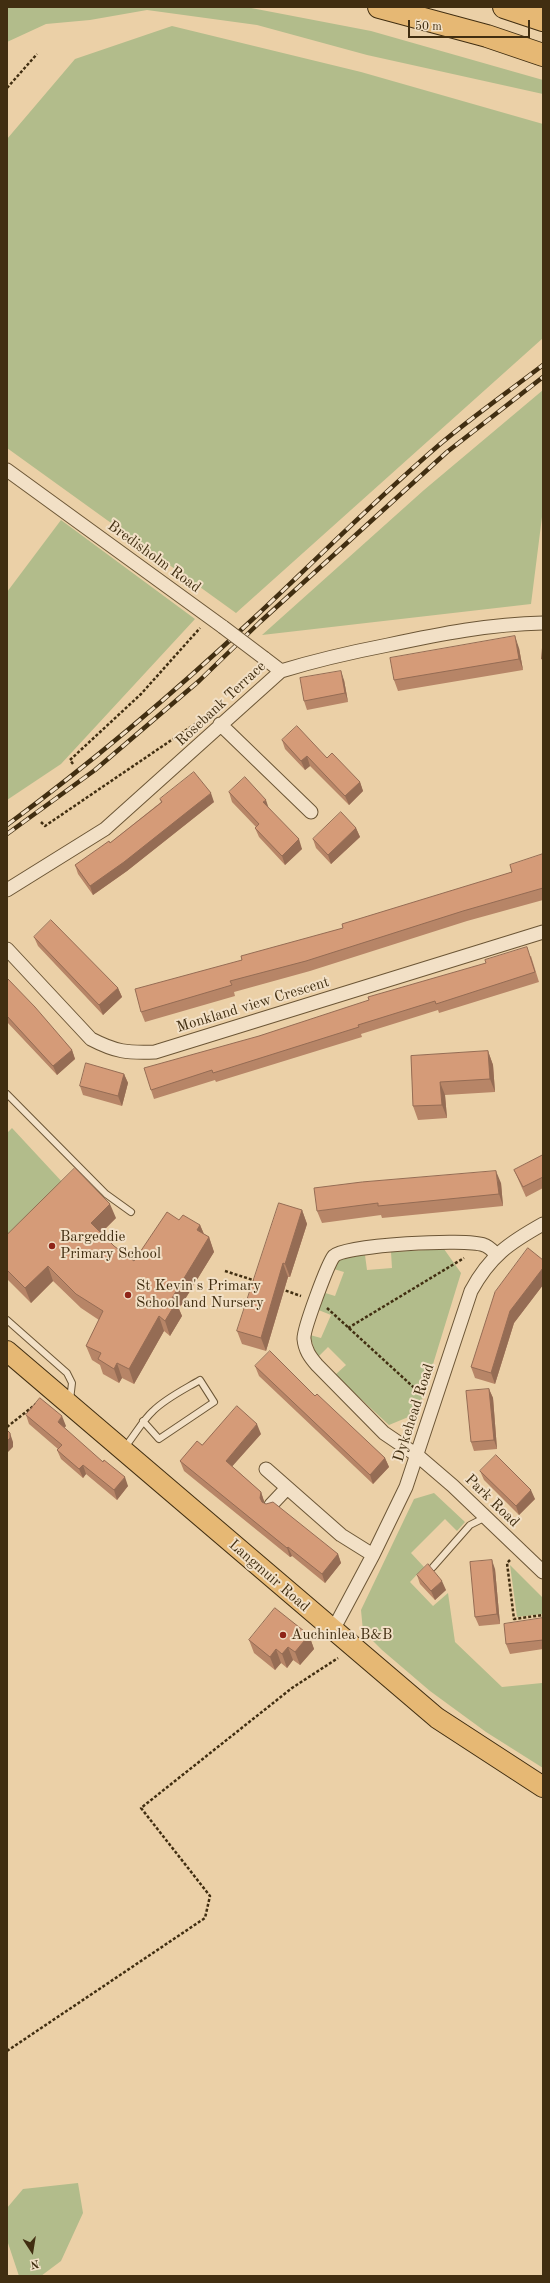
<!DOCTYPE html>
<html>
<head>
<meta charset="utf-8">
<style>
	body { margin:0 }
	#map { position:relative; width:550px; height:2283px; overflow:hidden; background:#ebd0a7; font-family:"Old Standard TT",serif }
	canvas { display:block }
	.frame { position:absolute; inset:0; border:8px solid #412e11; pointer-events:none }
	.north { position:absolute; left:12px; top:2231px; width:40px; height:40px; -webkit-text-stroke:3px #f2e0c6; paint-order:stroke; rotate:168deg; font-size:11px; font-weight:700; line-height:16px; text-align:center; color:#412e11 }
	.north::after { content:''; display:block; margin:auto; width:14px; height:18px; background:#412e11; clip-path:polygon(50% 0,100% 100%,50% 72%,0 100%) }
	.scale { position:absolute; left:408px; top:20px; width:122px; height:18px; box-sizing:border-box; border:2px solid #412e11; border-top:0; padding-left:5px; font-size:12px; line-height:14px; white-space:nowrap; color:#412e11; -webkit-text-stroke:3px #f2e0c6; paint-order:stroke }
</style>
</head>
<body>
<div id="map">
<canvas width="550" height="2283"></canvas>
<div class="frame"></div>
<div class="north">N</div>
<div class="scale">50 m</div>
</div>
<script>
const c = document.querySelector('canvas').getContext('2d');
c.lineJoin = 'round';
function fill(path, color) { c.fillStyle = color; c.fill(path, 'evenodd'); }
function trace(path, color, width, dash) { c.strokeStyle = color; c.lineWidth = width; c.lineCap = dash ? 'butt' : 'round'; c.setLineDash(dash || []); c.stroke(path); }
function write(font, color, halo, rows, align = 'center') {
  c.font = font + ' "Old Standard TT",serif'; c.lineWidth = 4; c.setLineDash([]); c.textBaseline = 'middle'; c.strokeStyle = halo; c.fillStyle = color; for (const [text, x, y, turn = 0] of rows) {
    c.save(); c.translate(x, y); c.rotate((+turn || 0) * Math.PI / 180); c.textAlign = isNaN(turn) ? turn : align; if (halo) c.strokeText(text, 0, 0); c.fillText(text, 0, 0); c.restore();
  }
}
fill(new Path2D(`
	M7 7H246L371 31 543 80V94L367 55 257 25 147 10 90 20 46 24 7 42Z
	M172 26 361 72 543 124V338L236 613 7 448V139L75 59Z
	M543 390V509L531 604 262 635 424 490Z
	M61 520 195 619 61 764 7 800V592Z
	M12 1128 64 1184 7 1240V1133Z
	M444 1249 461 1273 418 1413 389 1425 335 1375 346 1365 328 1347 317 1358 310 1335 321 1338 331 1315 316 1309 322 1292 335 1296 344 1272 330 1268 335 1259 365 1255 367 1270 392 1268 391 1252Z
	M434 1493 465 1522 457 1531 445 1519 411 1553 424 1567 410 1582 433 1606 448 1593 455 1642 502 1687 542 1683 543 1768 486 1732 430 1691 382 1650 363 1631 361 1610 414 1499Z
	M510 1565 543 1598V1614L517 1617Z
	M78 2183 83 2213 61 2261 41 2276H19L7 2240V2208L23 2189Z`), '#b2bc8b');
const lane = new Path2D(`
	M7 1094 106 1194 131 1212
	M7 1320 67 1373 72 1383 70 1400
	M125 1447C135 1435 142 1421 153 1411 166 1398 185 1389 200 1380L214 1402 159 1439 143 1421
	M433 1567 470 1525 486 1517`);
const street = new Path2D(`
	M7 470 223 627
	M264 658 281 671
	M220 724 311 812
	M7 890 105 829 281 671C317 660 352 652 388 645 440 634 490 624 543 623
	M7 949 91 1039C116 1052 127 1053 155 1052L543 932
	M496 1254C493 1251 488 1246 484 1245 466 1238 346 1245 334 1256 328 1263 303 1330 304 1339 305 1350 310 1357 317 1365L384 1433 418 1456 453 1486 543 1572
	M266 1469 341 1535 373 1555
	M271 1505 287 1488
	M333 1630 373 1555 406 1487 471 1291C490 1256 509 1243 543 1224`);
const primary = new Path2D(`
	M7 1351 437 1718 543 1787`);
const highway = new Path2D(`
	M379 7 487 36 543 55
	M504 7 543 20`);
trace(lane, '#6c5636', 8);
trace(street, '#6c5636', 15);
trace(primary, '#412e11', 22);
trace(highway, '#412e11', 24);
trace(new Path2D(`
	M7 88 37 54
	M73 764 70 760 141 694 200 628
	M41 822 45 826 198 722 200 724
	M225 1271 256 1281
	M281 1289 301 1296
	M327 1308 422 1395
	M348 1328 464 1258
	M7 1427 36 1404
	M510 1560 507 1563 514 1619 543 1615
	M7 2051 205 1918 210 1896 141 1808 292 1688 338 1658`), '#412e11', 2.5, [3, 2]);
trace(lane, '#f2e0c6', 6);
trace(street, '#f2e0c6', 13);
trace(primary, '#e6b874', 20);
trace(highway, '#e6b874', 22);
const rail = new Path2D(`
	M7 825C94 761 176 691 255 617 316 560 375 500 439 445 472 417 508 392 543 365
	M7 834 95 770 199 681 260 622 447 452 543 377`);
trace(rail, '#412e11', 4.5);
trace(rail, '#f2e0c6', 3, [9]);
const streetBridge = new Path2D(`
	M223 627 264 658`);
trace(streetBridge, '#6c5636', 15, []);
trace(streetBridge, '#f2e0c6', 13);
fill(new Path2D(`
	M519 648 523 670 398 691 394 680Z
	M344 680 348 702 307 710 304 701Z
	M282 740 327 758 360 782 363 791 349 805 310 766 305 770 285 749Z
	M229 792 269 808 302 849 285 865 259 837 255 828 256 827 232 802Z
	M160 799 214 802 127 871 93 895 78 874 75 865 110 843 161 802Z
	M356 828 360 837 331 864 316 848 313 839Z
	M543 854V900L467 921 310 971 234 992 235 996 145 1022 141 1012 242 960 343 928 512 872Z
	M34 937 118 988 122 997 103 1015 38 946Z
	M531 956 539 982 439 1013 438 1010 361 1034 362 1037 216 1082 215 1080 154 1099 151 1090 259 1036Z
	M7 978 72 1050 75 1059 57 1075 7 1022Z
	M488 1051 493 1065 495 1092 445 1095 447 1118 418 1120 413 1106 411 1056Z
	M124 1074 128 1083 122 1106 83 1095 80 1086Z
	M543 1155V1188L526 1197 514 1170Z
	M501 1183 503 1206 382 1218 381 1215 322 1223 317 1211Z
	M302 1210 307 1224 290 1277H288L266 1351 242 1344 237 1331Z
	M116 1218 101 1233 114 1246 134 1261 179 1220 200 1225 204 1234 209 1237 214 1252 179 1309 182 1316 170 1336 164 1331 134 1384 122 1378 119 1383 103 1374 100 1365 92 1360 86 1346 99 1320 81 1308 53 1281 31 1303 7 1279V1235Z
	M543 1260V1285L514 1323 495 1384 475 1378 471 1367Z
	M255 1366 315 1396 385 1458 389 1467 373 1484 259 1376Z
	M489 1389 493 1398 497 1449 474 1451 471 1442Z
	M26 1415 66 1426 64 1428 128 1486 117 1500 86 1474 83 1478 61 1459 57 1450 58 1449 29 1424Z
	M261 1434 232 1466 261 1492 264 1501V1503L338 1554 341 1563 325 1583 292 1556 290 1557 184 1471 180 1461 202 1445Z
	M480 1471 535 1499 519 1515 484 1480Z
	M495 1569 500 1624 479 1626 475 1617Z
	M417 1575 446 1590 435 1600 420 1584Z
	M543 1618V1649L510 1654 506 1644Z
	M309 1635 314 1649 300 1665 293 1660 287 1668 281 1663 275 1670 254 1653 249 1640Z`), '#b78567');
fill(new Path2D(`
	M515 636 519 648 523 670 519 659Z
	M341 671 344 680 348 702 345 693Z
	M307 756 310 766 305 770 301 761Z
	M360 782 363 791 349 805 345 796Z
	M211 793 214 802 127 871 93 895 90 886Z
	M266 800 269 809 263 802Z
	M356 828 360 837 331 864 328 855Z
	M299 839 302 849 285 865 282 856Z
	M118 988 122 997 103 1015 99 1005Z
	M72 1050 75 1059 57 1075 53 1066Z
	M488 1051 493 1065 495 1092 490 1079Z
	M124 1074 128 1083 122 1106 118 1096Z
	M440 1082 445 1095 447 1118 442 1105Z
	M496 1171 501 1183 503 1206 499 1194Z
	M110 1204 116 1218 96 1238 91 1223Z
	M302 1210 307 1224 290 1277 285 1264Z
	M200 1225 206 1239 197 1230Z
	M209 1237 214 1252 179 1309 182 1316 170 1336 165 1321 172 1298Z
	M283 1263 288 1277 266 1351 261 1338Z
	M48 1266 53 1281 31 1303 25 1288Z
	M543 1268V1285L514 1323 495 1384 491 1373 510 1311Z
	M159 1316 164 1331 134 1384 129 1369Z
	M117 1363 122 1378 119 1383 114 1369Z
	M489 1389 493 1398 497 1449 494 1440Z
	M62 1416 66 1426 61 1431 58 1422Z
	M257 1424 261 1434 229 1470 226 1461Z
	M10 1433 13 1442V1447L7 1453V1441Z
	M385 1458 389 1467 373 1484 370 1475Z
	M83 1465 86 1474 83 1478 79 1469Z
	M125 1477 128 1486 117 1500 114 1490Z
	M531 1490 535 1499 519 1515 516 1506Z
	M261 1492 264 1501 263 1507 260 1498Z
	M288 1547 292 1556 290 1557 287 1548Z
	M338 1554 341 1563 325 1583 322 1574Z
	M492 1560 495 1569 500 1624 497 1614Z
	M442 1581 446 1590 435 1600 431 1591Z
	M309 1635 314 1649 300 1665 295 1652Z
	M288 1647 293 1660 287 1668 282 1654Z
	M276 1649 281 1663 275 1670 270 1657Z`), '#956c54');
const building = new Path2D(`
	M515 636 519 659 394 680 390 658Z
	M543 642V659H542Z
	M341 671 345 693 304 701 300 678Z
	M297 726 327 758 332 753 360 782 345 796 307 756 301 761 282 740Z
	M194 772 211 793 124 862 90 886 75 865 109 841 110 843 162 802 160 799Z
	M245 777 266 800 263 802 299 839 282 856 255 828 259 824 229 792Z
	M341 812 356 828 328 855 313 839Z
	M543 854V888L463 911 306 961 230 981 232 985 141 1012 135 989 242 960 241 956 343 928 342 924 512 872 510 865Z
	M51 920 118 988 99 1005 34 937Z
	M527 947 535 972 436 1004 435 1001 358 1025 359 1027 213 1073 212 1070 151 1090 144 1068 259 1036 369 1000 368 997 486 963 485 960Z
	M7 978 35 1007 72 1050 53 1066 7 1016Z
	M488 1051 490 1079 440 1082 442 1105 413 1106 411 1056Z
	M86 1063 124 1074 118 1096 80 1086Z
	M543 1155V1177L523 1187 514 1170Z
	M75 1168 110 1204 91 1223 114 1246 134 1261 167 1212 179 1220 183 1215 200 1225 197 1230 209 1237 172 1298 177 1301 165 1321 159 1316 129 1369 117 1363 114 1369 98 1359 101 1353 86 1346 103 1311 76 1294 48 1266 25 1288 7 1270V1235Z
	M496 1171 499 1194 378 1206V1203L317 1211 314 1188 362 1182Z
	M279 1203 302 1210 285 1264 283 1263 261 1338 237 1331Z
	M528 1248 543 1260V1268L510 1311 491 1373 471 1367 495 1292Z
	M270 1351 315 1396 317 1394 385 1458 370 1475 255 1366Z
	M489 1389 494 1440 471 1442 466 1391Z
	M40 1398 62 1416 58 1422 103 1462 104 1460 125 1477 114 1490 83 1465 79 1469 57 1450 62 1445 26 1415Z
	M237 1406 257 1424 226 1461 261 1492 260 1498 262 1502 266 1504 273 1502 338 1554 322 1574 288 1547 287 1548 180 1461 197 1441 202 1445Z
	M7 1430 10 1433V1438L7 1441Z
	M496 1455 531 1490 516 1506 480 1471Z
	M492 1560 497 1614 475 1617 470 1562Z
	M428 1564 442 1581 431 1591 417 1575Z
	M275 1608 309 1635 295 1652 288 1647 282 1654 276 1649 270 1657 249 1640Z
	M543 1618V1640L506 1644 504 1624Z`);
fill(building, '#d59b78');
trace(building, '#956c54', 1);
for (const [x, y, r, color] of [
	[52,1246,4,"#8f2418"],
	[128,1295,4,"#8f2418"],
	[283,1635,4,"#8f2418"]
]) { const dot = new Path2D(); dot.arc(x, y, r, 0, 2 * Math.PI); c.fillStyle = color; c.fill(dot); trace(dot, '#f2e0c6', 1.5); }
write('15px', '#412e11', '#f2e0c6', [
	["Bredisholm Road",154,557,36],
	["Rosebank Terrace",221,704,-43],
	["Monkland view Crescent",253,1005,-17],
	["Dykehead Road",414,1413,-72],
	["Park Road",492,1501,44],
	["Langmuir Road",269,1576,41]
]);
write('15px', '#412e11', '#f2e0c6', [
	["Bargeddie",60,1237],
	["Primary School",60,1254],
	["St Kevin's Primary",136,1286],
	["School and Nursery",136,1303],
	["Auchinlea B&B",291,1635]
], 'left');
</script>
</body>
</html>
